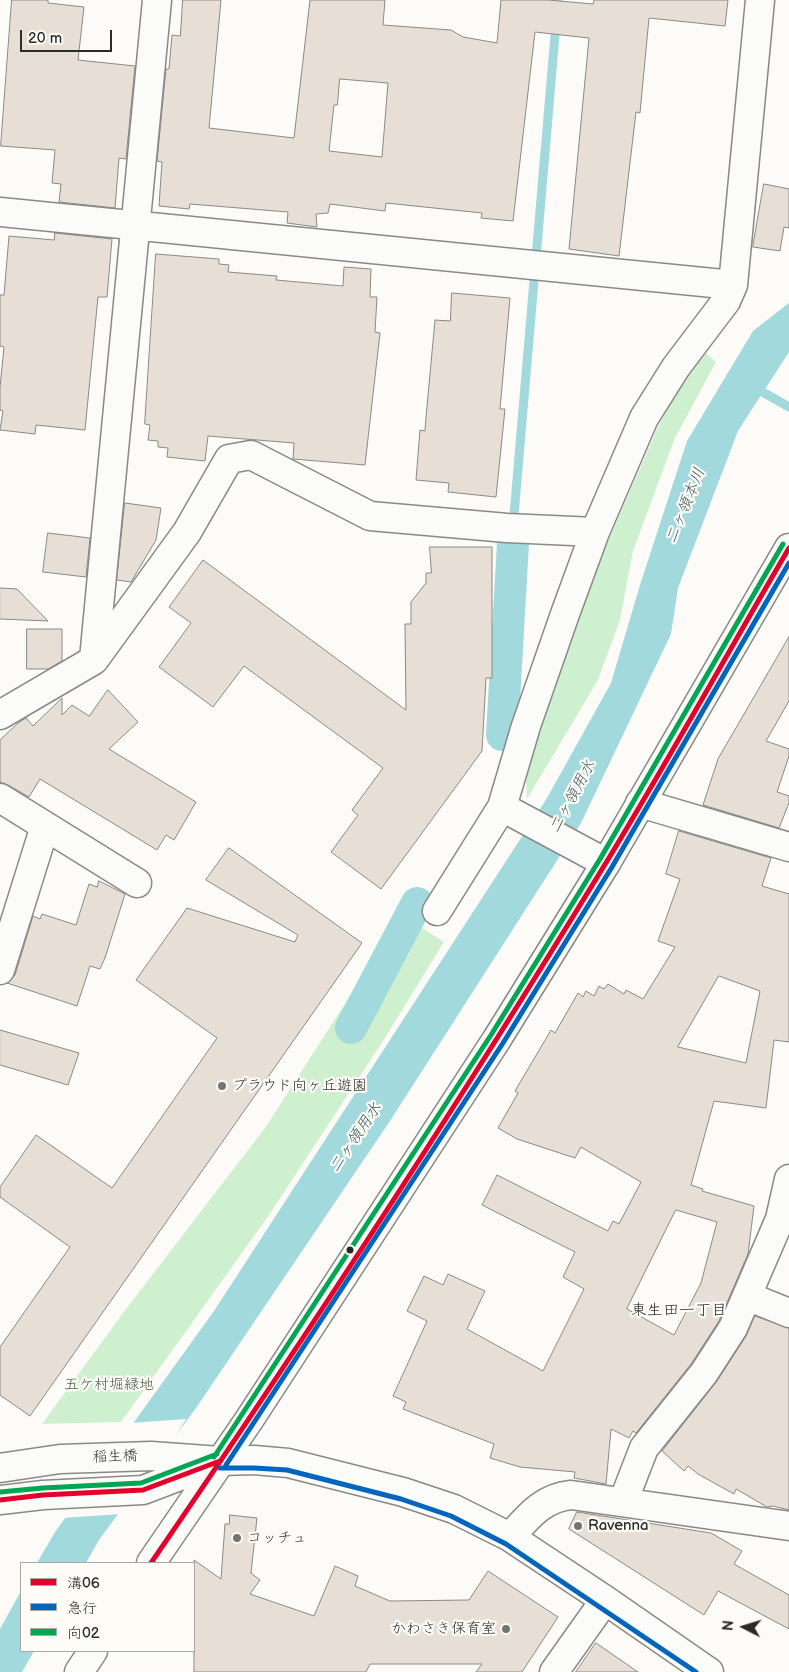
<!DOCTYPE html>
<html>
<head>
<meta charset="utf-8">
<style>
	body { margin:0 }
	#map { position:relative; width:789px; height:1672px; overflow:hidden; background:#fcfbf8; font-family:"Balsamiq Sans","Klee One",sans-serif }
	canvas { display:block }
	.legend { position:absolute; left:20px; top:1562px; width:175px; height:90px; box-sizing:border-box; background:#fdfcf7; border:1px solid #a9a8a5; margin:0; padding:6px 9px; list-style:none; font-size:15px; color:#2b2b2b }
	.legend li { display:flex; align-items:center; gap:10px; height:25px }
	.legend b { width:25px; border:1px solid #a9a8a5 }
	.north { position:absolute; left:719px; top:1602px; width:50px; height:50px; -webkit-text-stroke:4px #fdfcf7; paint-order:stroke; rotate:275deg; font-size:14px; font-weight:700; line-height:20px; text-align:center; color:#2b2b2b }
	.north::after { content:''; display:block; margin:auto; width:18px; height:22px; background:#2b2b2b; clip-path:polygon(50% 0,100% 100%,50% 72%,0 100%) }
	.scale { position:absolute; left:20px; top:30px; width:92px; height:22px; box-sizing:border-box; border:2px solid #2b2b2b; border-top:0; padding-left:6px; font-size:15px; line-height:18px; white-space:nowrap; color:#2b2b2b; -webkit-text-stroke:4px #fdfcf7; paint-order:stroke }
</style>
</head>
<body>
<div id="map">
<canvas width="789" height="1672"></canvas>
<ul class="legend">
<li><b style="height:6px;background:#e4002b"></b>溝06</li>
<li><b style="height:6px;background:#0065bd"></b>急行</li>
<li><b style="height:6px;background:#00a651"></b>向02</li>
</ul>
<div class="north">N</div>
<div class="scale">20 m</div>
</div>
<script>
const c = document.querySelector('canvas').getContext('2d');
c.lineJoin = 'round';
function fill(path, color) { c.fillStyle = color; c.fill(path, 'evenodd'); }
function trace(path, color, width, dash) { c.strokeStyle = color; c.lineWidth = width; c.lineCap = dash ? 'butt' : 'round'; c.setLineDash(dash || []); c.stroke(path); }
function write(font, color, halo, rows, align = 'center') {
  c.font = font + ' "Balsamiq Sans","Klee One",sans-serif'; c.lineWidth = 4.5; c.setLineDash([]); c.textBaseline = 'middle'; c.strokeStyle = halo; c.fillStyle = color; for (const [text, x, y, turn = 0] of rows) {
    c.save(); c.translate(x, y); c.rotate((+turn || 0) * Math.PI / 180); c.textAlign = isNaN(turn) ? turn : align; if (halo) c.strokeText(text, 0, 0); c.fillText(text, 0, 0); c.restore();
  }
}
fill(new Path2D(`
	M700 348 716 362 675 438 633 551 620 620 598 680 527 799 525 760 581 604 658 427Z
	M402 915 444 942 383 1041 269 1215 121 1422 42 1424 126 1309 265 1128Z`), '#cff0cf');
fill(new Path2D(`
	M789 303V352L738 431 678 588 671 634 581 823 390 1121 196 1408 99 1540 86 1563H37L55 1532 214 1311 547 798 611 683 640 585 687 441 753 331Z
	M21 1591V1651H34L22 1672H0V1629Z`), '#a1d9dd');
fill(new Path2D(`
	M186 1419 161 1460 121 1514 62 1518 130 1423Z`), '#fcfbf8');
trace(new Path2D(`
	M752 386 789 407
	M514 515 558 0`), '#a1d9dd', 9);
trace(new Path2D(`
	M502 735 513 543
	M351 1028 417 903`), '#a1d9dd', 32);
const building = new Path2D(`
	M12 0H48V3L84 7 78 60 135 66 126 159 119 158 115 208 59 202 61 184 52 183 55 150 1 146Z
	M183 0H221L209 128 294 138 310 0H385L383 25 451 30 463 37 497 43 501 0H548L593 4 594 0H728L725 26 649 18 640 113 636 112 619 256 569 249 589 38 535 32 513 221 481 218 482 213 386 203 385 211 330 204 328 213 316 214 317 227 287 223 288 212 190 204 189 209 159 206 162 162 157 161 166 69H169L172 35 180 36ZM340 79 388 83 382 157 329 151 334 105H337Z
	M764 184 789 189V228L784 227 780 251 753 247Z
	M55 233 112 239 107 297H98L85 430 36 425 35 434 0 430 3 411 0 410V387L4 347 0 346V295H4L9 236 54 240Z
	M156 254 219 259V264L229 265 228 272 277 276 276 280 343 286 344 267 371 269 370 297H377L375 332 380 333 365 465 293 459 294 443 208 436 205 461 167 457 168 448 158 447V441L148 440 150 425 145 424Z
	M452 293 510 298 500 409H505L496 497 448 492 449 483 416 480 420 430 425 431 426 417 435 320 450 321Z
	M125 503 161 508 156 540 131 582 117 580Z
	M48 533 90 538 86 577 43 572Z
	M430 547H492V678H486L482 751 381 889 331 852 358 815 352 810 383 768 244 666 213 707 159 667 191 623 169 607 203 560 406 710 405 624H411V602L426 583V573H431Z
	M0 588 17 589 48 621 0 619Z
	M27 629H62V661L48 669H27Z
	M789 637V701L766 741 789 749V756L777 792 789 796V803L779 828 703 805 718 759Z
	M108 690 138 722 109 749 196 802 174 840 166 835 157 850 40 779 29 797 8 785 0 782V740L18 723 26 718 33 726 62 698V715L72 705 89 716Z
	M679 831 771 858 762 886 789 894V1042L774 1040 766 1108 714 1101 691 1185 703 1189 702 1191 754 1206 748 1254 719 1321 691 1364 636 1433 633 1431 629 1438 611 1429 606 1484 574 1478 575 1472 520 1467 490 1458 494 1444 403 1409 406 1402 393 1396 427 1321 407 1311 424 1276 443 1285 448 1274 485 1291 467 1329 543 1371 584 1289 563 1277 575 1252 482 1205 497 1175 608 1231 613 1221 619 1224 641 1182 581 1147 575 1158 517 1139 498 1128 518 1093 515 1091 551 1030 555 1033 578 993 583 997 586 991 594 996 599 986 604 989 608 984 624 994 626 990 643 999 675 947 658 941 680 879 666 874ZM719 976 760 991 746 1063 678 1047ZM676 1210 717 1222 701 1283 674 1335 627 1309Z
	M229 848 362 943 30 1416 0 1395V1347L70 1247 0 1197V1187L36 1135 112 1188 217 1038 136 980 187 908 295 942 298 935 206 880Z
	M99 881 125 894 105 958 100 969 90 966 77 1006 7 983 15 975 33 916 40 919 42 914 76 925 89 884 97 887Z
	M0 1030 79 1053 68 1085 0 1065Z
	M755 1316 789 1328V1510L773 1506 767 1507 736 1489 734 1494 698 1474 688 1466 684 1471 662 1451 717 1381 746 1336Z
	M577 1512 711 1533 742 1551 734 1564 789 1595V1629L718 1591 704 1615 569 1529Z
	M230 1515 257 1518 251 1573 260 1580 250 1594 314 1616 335 1566 358 1576 355 1586 390 1601 469 1600 488 1571 558 1617 522 1672H476L482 1664H370L366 1672H194V1560L221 1579 225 1524H229Z
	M596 1643 638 1672H576Z`);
fill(building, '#e7dfd5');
trace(building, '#898987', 1);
const minor = new Path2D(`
	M0 212 733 285
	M94 659 157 0
	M0 715 94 660 187 532 229 459 251 455 370 516 507 528 595 532
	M0 798 137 883
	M640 803 789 847
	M502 807 606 863
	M437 911 502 807 526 726 565 614 595 532 644 418 676 367 726 301 733 285 760 0
	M0 970 45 826
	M747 1296 789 1313
	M0 1468 60 1459 151 1456 220 1461 254 1460 288 1463 403 1492 454 1509 510 1537 605 1600 709 1672
	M0 1500 43 1495 143 1490 214 1463
	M623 1502 644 1448 704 1373 733 1328 780 1219 789 1179
	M510 1537C528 1517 542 1498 571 1495L789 1526
	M554 1672 605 1600`);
const major = new Path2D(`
	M151 1563 249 1420 497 1039 606 863 789 548
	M79 1672 93 1651`);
trace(minor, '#898987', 31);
trace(major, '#898987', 31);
trace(minor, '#fbfbf9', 28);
trace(major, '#fbfbf9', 28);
trace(new Path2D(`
	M0 1500 43 1495 143 1490 220 1461
	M151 1563C308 1334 460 1102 604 866 668 761 727 654 789 548`), '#e4002b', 5);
trace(new Path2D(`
	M226 1465 503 1043 612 867 789 563
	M220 1468H254L287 1470 401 1499 451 1516 506 1544 696 1672`), '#0065bd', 5);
trace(new Path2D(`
	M214 1457 491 1035 600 859 783 544
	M0 1492 43 1488 141 1483 217 1454`), '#00a651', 5);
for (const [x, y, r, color] of [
	[222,1086,5,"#747473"],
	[350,1250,4.5,"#2b2b2b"],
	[578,1526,5,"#747473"],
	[237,1538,5,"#747473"],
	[506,1629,5,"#747473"]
]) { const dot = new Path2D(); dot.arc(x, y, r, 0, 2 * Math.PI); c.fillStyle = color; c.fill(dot); trace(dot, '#fdfcf7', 2); }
write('15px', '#2b2b2b', '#fdfcf7', [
	["プラウド向ヶ丘遊園",232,1086],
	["Ravenna",588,1526],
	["コッチュ",247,1538],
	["かわさき保育室",496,1629,"right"]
], 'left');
write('15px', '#4b5a4c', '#fdfcf7', [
	["五ケ村堀緑地",109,1385]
]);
write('15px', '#2b2b2b', '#fdfcf7', [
	["稲生橋",115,1457,-2]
]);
write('italic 16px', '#435b5d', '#fdfcf7', [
	["二ヶ領本川",686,506,-68],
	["二ヶ領用水",573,797,-62],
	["二ヶ領用水",356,1138,-56]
]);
write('16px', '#2b2b2b', '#fdfcf7', [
	["東生田一丁目",679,1311]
]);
</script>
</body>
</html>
